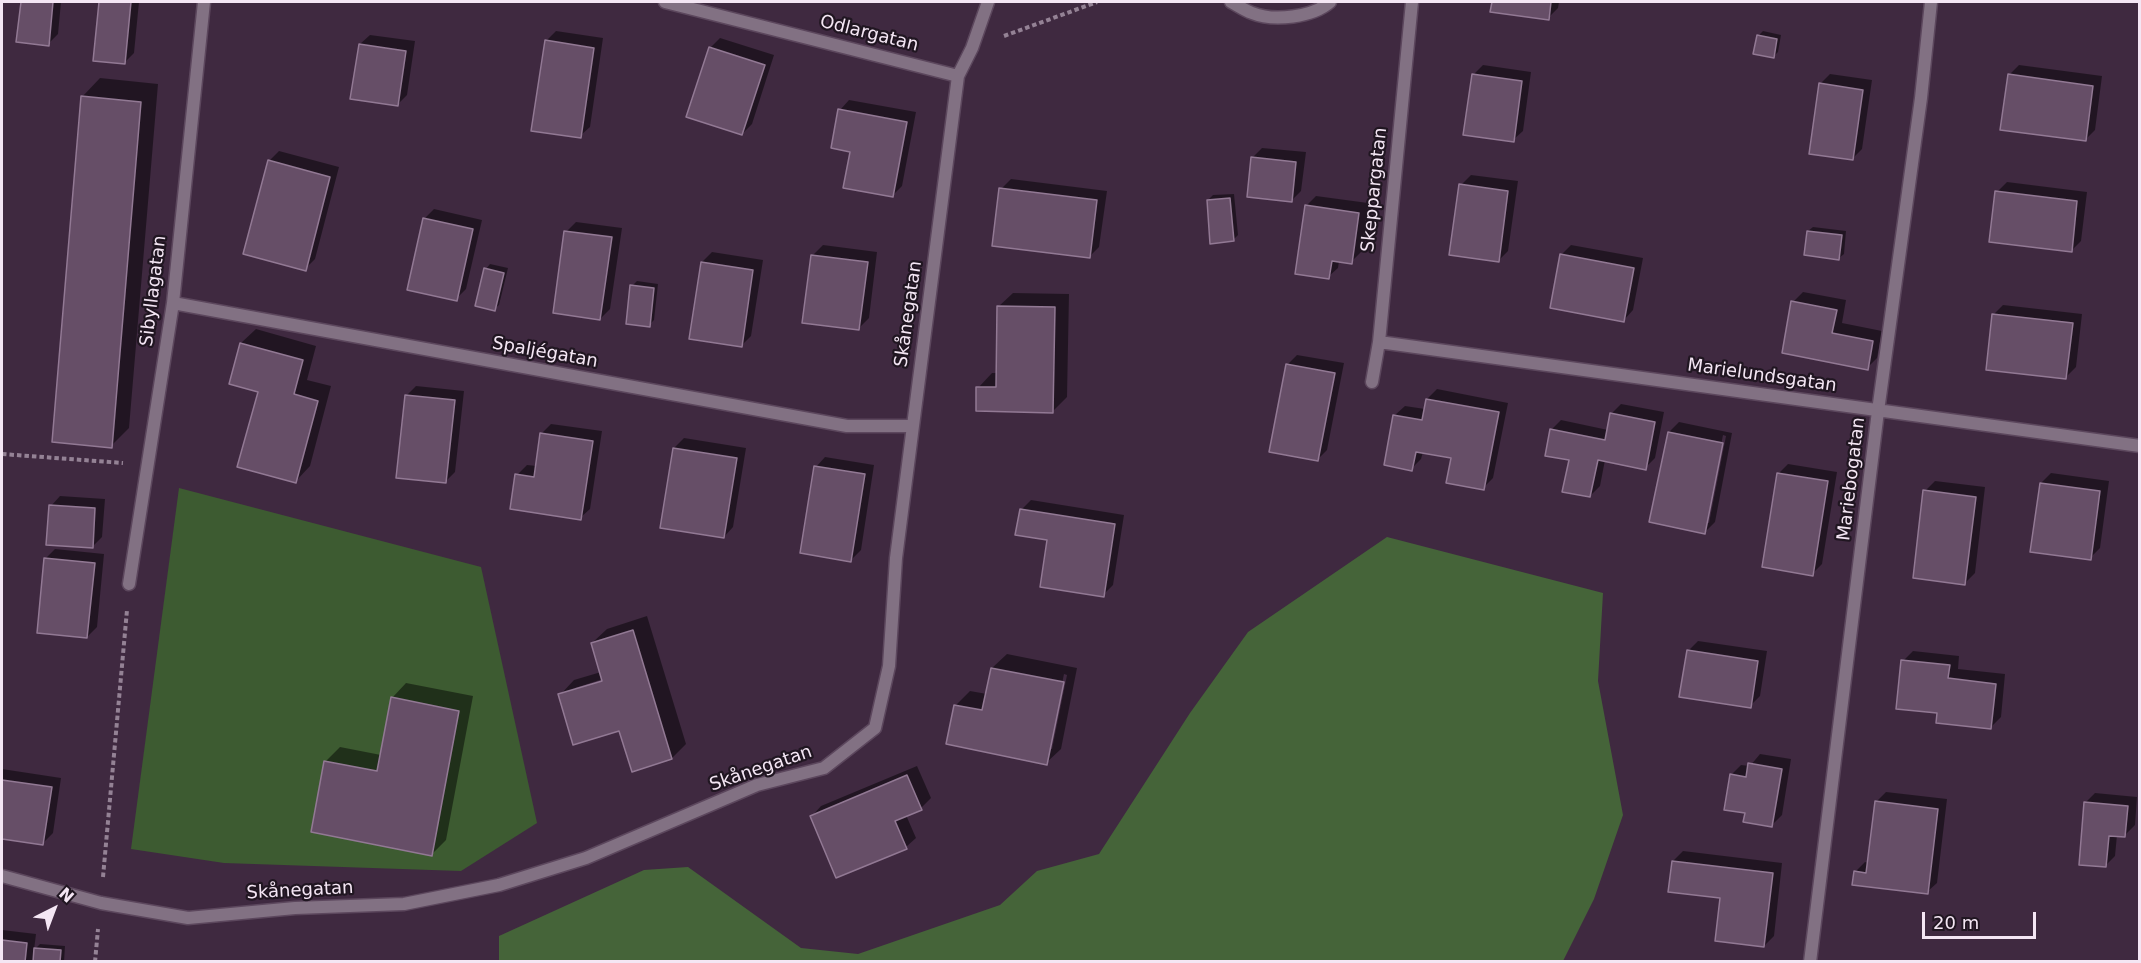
<!DOCTYPE html>
<html>
<head>
<meta charset="utf-8">
<style>
	body { margin:0 }
	#map { position:relative; width:2141px; height:963px; overflow:hidden; background:#3f2940; font-family:"DejaVu Sans",sans-serif }
	canvas { display:block }
	.frame { position:absolute; inset:0; border:3px solid #f4e6f4; pointer-events:none }
	.north { position:absolute; left:24px; top:879px; width:60px; height:60px; -webkit-text-stroke:4px #201621; paint-order:stroke; rotate:42deg; font-size:16px; font-weight:700; line-height:24px; text-align:center; color:#f4e6f4 }
	.north::after { content:''; display:block; margin:auto; width:21px; height:27px; background:#f4e6f4; clip-path:polygon(50% 0,100% 100%,50% 72%,0 100%) }
	.scale { position:absolute; left:1922px; top:912px; width:114px; height:27px; box-sizing:border-box; border:3px solid #f4e6f4; border-top:0; padding-left:8px; font-size:18px; line-height:21px; white-space:nowrap; color:#f4e6f4; -webkit-text-stroke:4px #201621; paint-order:stroke }
</style>
</head>
<body>
<div id="map">
<canvas width="2141" height="963"></canvas>
<div class="frame"></div>
<div class="north">N</div>
<div class="scale">20 m</div>
</div>
<script>
const c = document.querySelector('canvas').getContext('2d');
c.lineJoin = 'round';
function fill(path, color) { c.fillStyle = color; c.fill(path, 'evenodd'); }
function trace(path, color, width, dash) { c.strokeStyle = color; c.lineWidth = width; c.lineCap = dash ? 'butt' : 'round'; c.setLineDash(dash || []); c.stroke(path); }
function write(font, color, halo, rows, align = 'center') {
  c.font = font + ' "DejaVu Sans",sans-serif'; c.lineWidth = 4.5; c.setLineDash([]); c.textBaseline = 'middle'; c.strokeStyle = halo; c.fillStyle = color; for (const [text, x, y, turn = 0] of rows) {
    c.save(); c.translate(x, y); c.rotate((+turn || 0) * Math.PI / 180); c.textAlign = isNaN(turn) ? turn : align; if (halo) c.strokeText(text, 0, 0); c.fillText(text, 0, 0); c.restore();
  }
}
fill(new Path2D(`
	M179 488 481 567 537 823 461 871 224 863 131 849Z`), '#3d5b31');
fill(new Path2D(`
	M1387 537 1603 593 1598 681 1623 815 1594 899 1563 961H499V936L644 870 688 867 801 948 858 954 1000 905 1037 871 1099 854 1190 713 1248 632Z`), '#456439');
fill(new Path2D(`
	M22 2H61L58 34 48 44 18 41Z
	M101 2H139L134 53 124 63 95 60Z
	M1493 2H1559L1558 8 1548 18 1492 11Z
	M556 31 603 38 590 127 580 136 546 41Z
	M1763 31 1781 35 1778 52 1773 57 1758 36Z
	M370 35 415 41 407 95 397 105 360 44Z
	M720 38 774 55 752 124 742 134 710 48Z
	M1483 65 1531 72 1523 131 1513 140 1473 75Z
	M2019 65 2102 76 2095 130 2085 140 2009 75Z
	M1830 74 1872 80 1862 149 1852 159 1820 84Z
	M100 78 158 84 129 428 111 446 82 97Z
	M849 100 916 112 902 186 892 196 852 151 840 110Z
	M1262 148 1306 152 1301 191 1291 201 1252 158Z
	M279 151 339 167 315 259 305 269 269 161Z
	M1471 175 1518 181 1508 251 1498 261 1461 185Z
	M1011 179 1107 191 1099 247 1089 257 1001 189Z
	M2007 182 2087 192 2081 241 2071 251 1997 192Z
	M1234 194 1238 235 1233 240 1208 200 1213 195Z
	M1316 196 1368 203 1361 252 1351 262 1339 261 1338 268 1328 277 1306 206Z
	M434 209 482 220 466 289 456 299 424 219Z
	M576 222 622 228 610 309 600 319 566 232Z
	M1813 227 1846 231 1844 254 1839 258 1808 231Z
	M823 245 877 252 869 318 859 328 813 255Z
	M1571 245 1643 258 1633 310 1624 320 1561 255Z
	M712 252 763 260 751 336 741 346 702 262Z
	M490 264 508 268 499 305 494 309 486 269Z
	M637 281 658 284 654 320 649 325 632 286Z
	M1803 292 1846 300 1842 323 1882 331 1877 358 1867 368 1793 302Z
	M1013 293 1069 294 1067 397 1053 411 978 388 992 373H997L998 307Z
	M2003 305 2082 314 2076 367 2066 377 1993 315Z
	M256 329 316 346 307 380 331 386 310 466 296 481 259 391 231 383 241 343Z
	M1297 355 1344 363 1327 450 1318 459 1287 365Z
	M416 386 464 391 455 472 445 482 406 396Z
	M1437 389 1508 403 1493 478 1483 488 1453 457 1423 452 1421 459 1411 469 1395 415 1405 406 1425 409 1427 399Z
	M1621 404 1664 412 1655 458 1645 468 1605 460 1600 486 1590 496 1570 459 1551 430 1561 420 1608 430 1611 414Z
	M1679 422 1732 433 1715 522 1705 532 1669 432ZM1723 435 1726 436 1709 523H1706Z
	M551 424 602 431 590 509 580 518 517 475 527 465 537 466 541 434Z
	M684 438 746 448 733 527 724 537 674 448Z
	M825 457 874 465 861 550 851 560 816 467Z
	M1788 464 1837 472 1822 564 1812 574 1778 474Z
	M2051 473 2109 481 2100 548 2090 558 2041 483Z
	M1935 481 1985 487 1975 573 1965 583 1925 491Z
	M60 496 105 499 102 537 92 547 51 506Z
	M1031 500 1124 515 1113 585 1103 595 1021 510Z
	M55 549 104 554 97 627 87 637 45 559Z
	M647 616 686 744 672 758 560 695 574 680 601 672 592 643 607 629ZM609 677 610 680 575 691V688Z
	M1698 641 1767 651 1760 696 1750 706 1688 651Z
	M1913 651 1959 656 1958 669 2005 674 2001 717 1991 727 1939 712 1903 661Z
	M1007 654 1077 668 1061 749 1046 763 956 705 970 691 987 694 992 668ZM1064 674 1067 675 1052 749H1049Z
	M406 683 473 696 446 840 432 854 325 762 340 747 381 755 392 698Z
	M1760 754 1791 759 1782 815 1772 825 1747 812 1731 775 1741 765 1750 766Z
	M917 766 931 798 921 808 906 815 916 838 906 847 812 816 821 806Z
	M2 769 61 778 53 833 43 843 2 837Z
	M1886 792 1947 799 1937 883 1927 892 1855 872 1865 862 1869 863 1876 802Z
	M2095 793 2137 797 2135 825 2125 835H2117L2115 856 2105 866 2085 803Z
	M1683 851 1782 863 1774 936 1764 946 1722 897 1673 861Z
	M2 930 36 934 34 950 40 944 65 946 64 962H2Z`), '#0007');
const building = new Path2D(`
	M21 2H53L49 46 16 42Z
	M99 2H131L125 64 93 61Z
	M1492 2H1551L1549 20 1490 12Z
	M1757 35 1777 39 1774 58 1753 54Z
	M545 40 594 48 581 138 531 131Z
	M359 44 406 51 398 106 350 99Z
	M709 47 765 65 742 135 686 117Z
	M1472 74 1522 81 1514 142 1463 135Z
	M2008 74 2093 86 2086 141 2000 130Z
	M1819 83 1863 90 1853 160 1809 154Z
	M81 96 141 102 112 448 52 442Z
	M838 109 907 122 893 197 843 188 850 152 831 148Z
	M1251 157 1296 162 1292 202 1247 197Z
	M268 160 330 177 306 271 243 254Z
	M1459 184 1508 191 1499 262 1449 255Z
	M999 188 1097 200 1090 258 992 246Z
	M1995 191 2077 201 2072 252 1989 242Z
	M1230 198 1234 241 1210 244 1207 200Z
	M1305 205 1359 213 1352 264 1332 261 1329 279 1295 274Z
	M423 218 473 229 457 301 407 290Z
	M564 231 612 237 600 320 553 313Z
	M1807 231 1842 235 1839 260 1804 255Z
	M1560 254 1634 268 1624 322 1550 308Z
	M811 255 868 262 859 330 802 323Z
	M701 262 753 270 742 347 689 339Z
	M484 268 504 273 495 311 475 306Z
	M630 285 654 288 650 327 626 324Z
	M1791 301 1837 310 1832 333 1873 341 1868 370 1782 353Z
	M997 306 1055 307 1053 413 976 411V387H996Z
	M1992 314 2073 323 2066 379 1986 370Z
	M240 343 303 360 294 394 318 401 296 483 237 467 258 392 229 384Z
	M1286 364 1335 373 1318 461 1269 452Z
	M405 395 455 400 446 483 396 478Z
	M1426 399 1499 412 1484 490 1446 483 1451 458 1416 452 1412 471 1384 465 1393 415 1422 420Z
	M1610 413 1655 422 1646 470 1598 460 1590 497 1562 492 1569 460 1545 456 1550 429 1605 440Z
	M1668 432 1723 443 1705 534 1649 522Z
	M540 433 593 441 581 520 510 509 515 474 534 477Z
	M673 448 737 458 724 538 660 528Z
	M814 466 865 474 851 562 800 553Z
	M1777 473 1828 481 1813 576 1762 567Z
	M2040 483 2100 491 2091 560 2030 552Z
	M1923 490 1976 497 1965 585 1913 578Z
	M49 505 95 508 93 548 46 545Z
	M1020 509 1115 524 1104 597 1040 587 1047 540 1015 535Z
	M44 558 95 563 87 638 37 633Z
	M633 630 672 759 632 772 619 731 573 745 558 694 602 681 591 643Z
	M1687 650 1758 661 1751 708 1679 697Z
	M1901 660 1950 665 1948 678 1996 684 1991 729 1936 723 1937 713 1896 709Z
	M991 668 1064 682 1047 765 946 744 954 705 982 710Z
	M391 697 459 711 432 856 311 832 324 761 377 771Z
	M1748 763 1782 769 1772 827 1743 822 1745 813 1724 810 1730 774 1746 777Z
	M907 775 922 810 895 821 907 849 836 878 810 816Z
	M2 780 52 787 43 845 2 839Z
	M1875 801 1938 809 1928 894 1852 885 1854 871 1866 873Z
	M2084 802 2128 806 2125 837 2109 836 2106 867 2079 865Z
	M1672 861 1773 873 1764 947 1715 941 1720 898 1668 892Z
	M2 940 27 943 25 962H2Z
	M34 948 61 950 60 962H33Z`);
fill(building, '#664e67');
trace(building, '#927994', 1.5);
const minor = new Path2D(`
	M665 2 958 76
	M1231 2C1237 5 1244 10 1252 13 1274 22 1313 17 1330 2
	M173 303 847 426H912
	M1379 342 2140 446
	M1372 382 1379 342 1412 2
	M129 584 173 303 204 2
	M2 876 101 903 188 918 295 908 404 904 499 885 586 858 757 785 824 768 875 728 889 666 896 558 958 76 972 48 988 2
	M1810 962 1878 411 1921 98 1931 2`);
trace(minor, '#5c475d', 15);
trace(new Path2D(`
	M1004 36 1097 2
	M2 454 123 463
	M103 877 127 610
	M95 962 98 929`), '#948295', 4, [4.5, 3]);
trace(minor, '#827183', 12);
write('18px', '#f4e6f4', '#201621', [
	["Odlargatan",869,34,14],
	["Skeppargatan",1375,190,-84],
	["Sibyllagatan",154,291,-83],
	["Skånegatan",909,314,-82],
	["Spaljégatan",545,353,10],
	["Marielundsgatan",1762,376,8],
	["Mariebogatan",1852,479,-83],
	["Skånegatan",761,769,-19],
	["Skånegatan",300,891,-3]
]);
</script>
</body>
</html>
